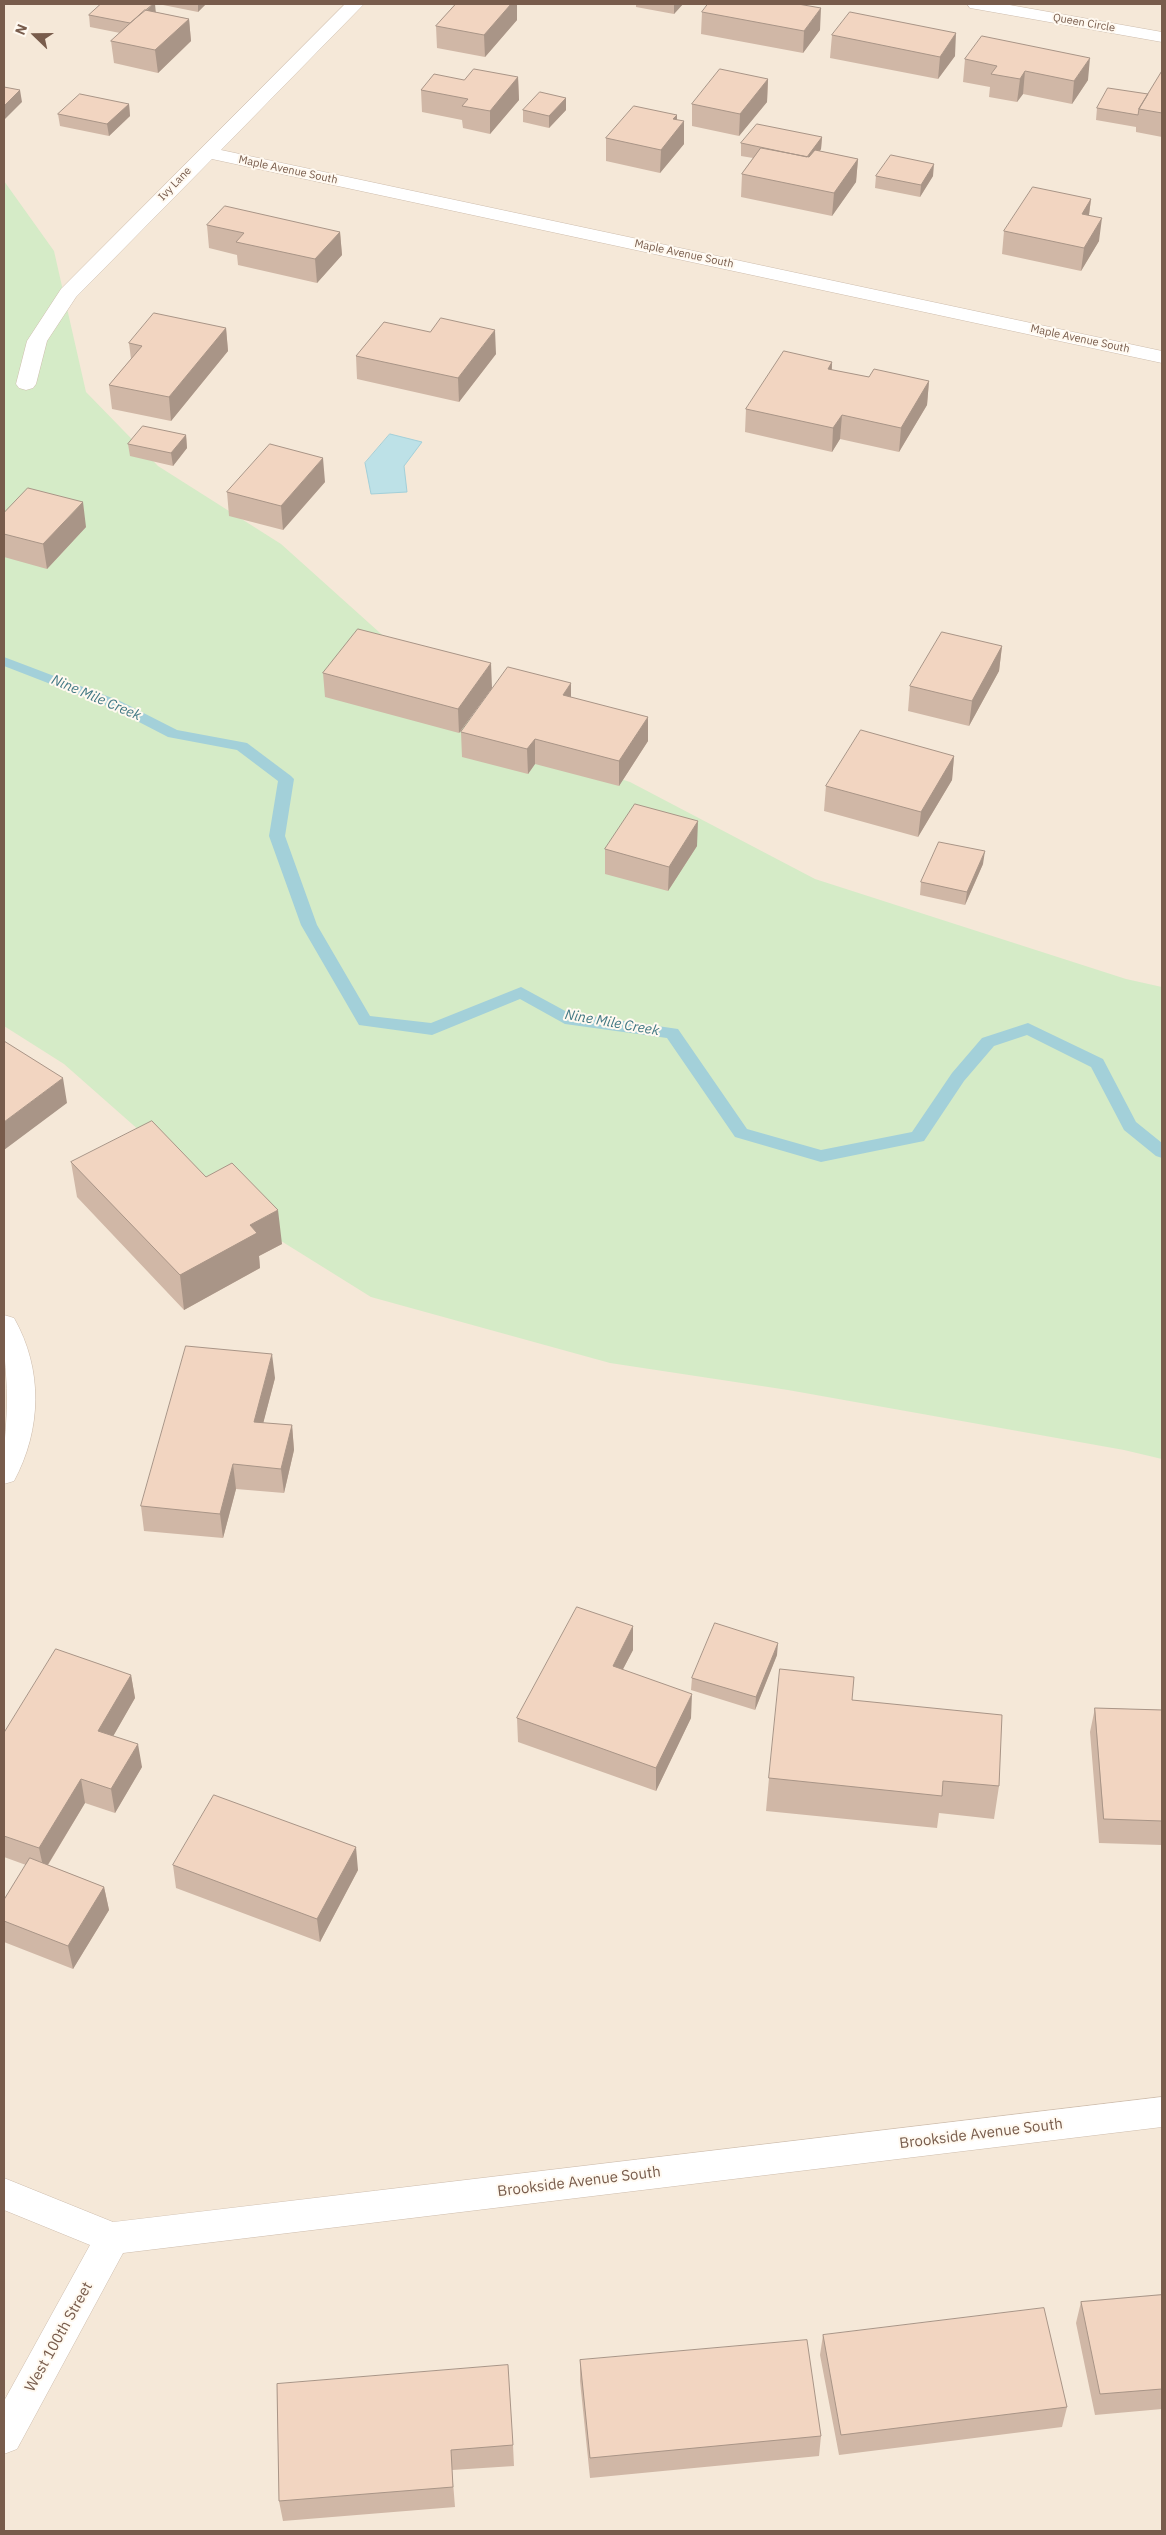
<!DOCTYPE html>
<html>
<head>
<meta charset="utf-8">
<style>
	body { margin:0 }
	#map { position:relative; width:1166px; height:2535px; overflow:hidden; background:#fdf5ea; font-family:"IBM Plex Sans",sans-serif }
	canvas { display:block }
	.frame { position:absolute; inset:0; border:5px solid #785c4c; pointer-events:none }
	.north { position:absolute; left:10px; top:10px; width:50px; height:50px; -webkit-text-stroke:4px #fff9f0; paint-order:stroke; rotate:292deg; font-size:14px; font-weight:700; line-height:20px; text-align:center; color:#785c4c }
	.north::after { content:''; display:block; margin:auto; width:18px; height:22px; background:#785c4c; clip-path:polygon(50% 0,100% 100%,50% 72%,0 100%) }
</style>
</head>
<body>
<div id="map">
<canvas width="1166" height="2535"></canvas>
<div class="frame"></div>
<div class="north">N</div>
</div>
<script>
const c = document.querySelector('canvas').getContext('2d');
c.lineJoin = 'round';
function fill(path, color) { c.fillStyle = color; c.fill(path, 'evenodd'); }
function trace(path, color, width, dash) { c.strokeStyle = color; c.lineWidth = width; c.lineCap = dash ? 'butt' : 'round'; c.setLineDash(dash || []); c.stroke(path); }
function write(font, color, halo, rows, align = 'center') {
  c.font = font + ' "IBM Plex Sans",sans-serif'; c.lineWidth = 4; c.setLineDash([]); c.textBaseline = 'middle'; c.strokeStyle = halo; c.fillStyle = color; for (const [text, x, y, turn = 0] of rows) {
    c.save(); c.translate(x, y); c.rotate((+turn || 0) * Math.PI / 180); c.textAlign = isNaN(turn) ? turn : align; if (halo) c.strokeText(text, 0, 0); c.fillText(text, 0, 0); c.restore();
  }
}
fill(new Path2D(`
	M4 4H1162V2531H4Z`), '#f5e8d8');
fill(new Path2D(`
	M4 181 54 251 86 392 158 466 281 544 399 650 485 733 630 782 815 879 1126 979 1162 987V1459L1124 1450 788 1390 610 1363 371 1297 225 1206 64 1064 4 1026Z`), '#d5ebc7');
const water = new Path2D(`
	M390 434 422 442 404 466 407 492 371 494 365 463Z`);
fill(water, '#bde1e7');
trace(water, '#a3d0d9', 1);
fill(new Path2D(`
	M4 657 120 701 177 730 247 743 291 776 294 779 285 836 317 925 370 1016 431 1023 521 987 569 1013 678 1029 747 1129 821 1150 912 1132 952 1073 982 1038 1028 1023 1103 1059 1136 1122 1162 1143V1158L1156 1156 1124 1130 1091 1067 1027 1035 994 1046 964 1081 924 1141 821 1162 735 1137 667 1038 565 1024 520 999 432 1035 359 1025 301 925 269 836 278 781 237 750 168 737 110 707 4 666Z`), '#a3d0d9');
const minor = new Path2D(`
	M345 4H364L221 150 1162 351V363L212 159 76 297 47 341 36 384 33 388 26 390 19 388 16 384 27 341 61 289Z
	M967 4H1004L1162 32V42L976 9 970 8Z
	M4 1315 14 1318C43 1369 42 1429 14 1481L4 1484C2 1456 7 1428 7 1399 7 1371 2 1343 4 1315Z
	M1162 2097V2127L123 2253 17 2449 4 2454V2401L90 2245 4 2210V2178L113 2222Z`);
trace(minor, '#cfbeae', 1);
fill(minor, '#fff');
fill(new Path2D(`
	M158 4H206L198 12Z
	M456 4H517V20L485 57 437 48 436 26Z
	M636 4H683L674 14 636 7Z
	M155 12 189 19 191 41 158 73 114 63 111 41 120 33 90 27 89 15Z
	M702 12 820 30 803 53 701 34Z
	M832 35 955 56 938 79 830 58Z
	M965 59 1088 80 1072 104 1023 94 1017 102 989 97 990 87 963 82Z
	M1162 72V137L1136 132V127L1096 120 1097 108 1148 94Z
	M518 77 519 100 490 134 463 128 462 120 422 112 421 90 464 80Z
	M768 79 767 102 739 136 692 126V104Z
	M566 98V110L549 128 523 122V110Z
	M129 104 130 116 109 136 60 126 58 114Z
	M677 120 684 144 660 173 606 161V138Z
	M822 137 821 149 820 151 858 159 856 182 832 216 741 197 742 174 753 158 741 156V143Z
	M876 176H933L920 197 875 188Z
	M1091 199 1089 215 1099 241 1081 271 1002 254 1004 231Z
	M207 225 340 232 342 255 317 283 238 265 237 255 209 248Z
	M226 328 228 351 171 421 112 409 109 385 131 359 129 343Z
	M430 332 496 354 459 402 357 379 356 356Z
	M832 362V370L869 377 929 381 927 405 899 452 840 439 832 452 745 432 746 409Z
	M186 435 187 448 173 466 130 456 128 444Z
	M325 482 283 530 229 516 227 492Z
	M4 513 86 527 47 569 4 557Z
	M1002 646 999 671 969 726 908 711 910 686Z
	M323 673 492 688 459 733 325 697Z
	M571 697 648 741 619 786 535 764 528 774 462 757 461 732Z
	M954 756 952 780 918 837 824 811 826 786Z
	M697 846 668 891 605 874V849Z
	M983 864 965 905 920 895 921 882Z
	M71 1162 206 1177 282 1244 259 1256 260 1268 184 1310 77 1197Z
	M275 1378 263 1423 292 1425 294 1450 284 1493 236 1489 223 1538 144 1531 141 1506Z
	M633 1626V1650L623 1669 691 1718 656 1791 518 1742 517 1718Z
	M777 1655 755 1710 691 1690 692 1678Z
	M131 1675 135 1698 113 1736 142 1767 115 1813 85 1803 48 1865 104 1887 109 1910 73 1969 4 1942V1900L26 1865 4 1857V1733Z
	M852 1700 999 1786 994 1819 939 1813 937 1828 766 1811 769 1778Z
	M1095 1708 1162 1710V1845L1099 1843 1090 1732Z
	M173 1865 358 1870 320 1942 176 1888Z
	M1162 2295V2409L1095 2415 1076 2323 1081 2302Z
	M823 2335 1067 2407 1062 2427 839 2455 820 2355Z
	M580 2360 821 2436 819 2456 590 2478 580 2381Z
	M277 2384 513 2445 514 2466 452 2470 455 2507 283 2521 279 2501Z`), '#d0b7a6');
fill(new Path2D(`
	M153 4H155L156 14 132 24Z
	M198 4H206L198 12Z
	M511 4H517V20L485 57 484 35Z
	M674 4H683L674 14Z
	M821 8 820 30 803 53 804 31Z
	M189 19 191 41 158 73 155 50Z
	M956 33 955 56 938 79 940 57Z
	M1090 58 1088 80 1072 104 1074 81Z
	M1025 71 1023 94 1017 102 1020 79Z
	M518 77 519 100 490 134V111Z
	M768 79 767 102 739 136 740 114Z
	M20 90 22 102 4 120V106Z
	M566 98V110L549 128V116Z
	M129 104 130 116 109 136 107 124Z
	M677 115V130L684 121V144L660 173 661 150 673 119Z
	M822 137 821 149 806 169 807 157Z
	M858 159 856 182 832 216 834 193Z
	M934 164 933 176 920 197 921 185Z
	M1091 199 1088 222 1082 214Z
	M1102 218 1099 241 1081 271 1084 248Z
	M340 232 342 255 317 283 315 259Z
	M226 328 228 351 171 421 169 397Z
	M495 330 496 354 459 402 458 378Z
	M832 362 831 386 828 369Z
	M929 381 927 405 899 452 901 428Z
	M842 415 840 439 832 452 833 428Z
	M186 435 187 448 173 466 171 453Z
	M323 458 325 482 283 530 281 506Z
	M83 502 86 527 47 569 43 544Z
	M1002 646 999 671 969 726 972 701Z
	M491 663 492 688 459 733 458 709Z
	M571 683V708L563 695Z
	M648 717V741L619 786V761Z
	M535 739V764L528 774 527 749Z
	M954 756 952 780 918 837 921 812Z
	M698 821 697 846 668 891 669 867Z
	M985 851 983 864 965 905 967 892Z
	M63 1078 67 1103 4 1150V1122Z
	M278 1210 282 1244 259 1256 260 1268 184 1310 180 1275 250 1225Z
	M272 1354 275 1378 257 1447 254 1422Z
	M292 1425 294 1450 284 1493 281 1469Z
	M233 1464 236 1489 223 1538 220 1514Z
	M633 1626V1650L612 1690 613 1666Z
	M778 1643 777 1655 755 1710 756 1697Z
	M131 1675 135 1698 103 1754 98 1731Z
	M692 1694 691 1718 656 1791V1768Z
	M138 1744 142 1767 115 1813 111 1789Z
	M81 1779 85 1803 44 1871 39 1848Z
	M356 1847 358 1870 320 1942 317 1919Z
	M104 1887 109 1910 73 1969 68 1946Z`), '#a99587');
const building = new Path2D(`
	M101 4H153L130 23 89 15Z
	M456 4H511L484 35 436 26Z
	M708 4H798L821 8 804 31 702 12Z
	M145 10 189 19 155 50 111 41Z
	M850 12 956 33 940 57 832 35Z
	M982 36 1090 58 1074 81 1025 71 1020 79 991 74 997 66 965 59Z
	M474 69 518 77 490 111 462 106 468 99 421 90 434 74 464 80Z
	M720 69 768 79 740 114 692 104Z
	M1162 71V113L1139 109Z
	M4 87 20 90 4 106Z
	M1108 88 1148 94 1139 109 1138 115 1097 108Z
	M540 92 566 98 549 116 523 110Z
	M80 94 129 104 107 124 58 114Z
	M634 106 677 115 673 119 684 121 661 150 606 138Z
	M757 124 822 137 807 157 741 143Z
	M761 148 809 157 815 150 858 159 834 193 742 174Z
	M891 155 934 164 921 185 876 176Z
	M1033 187 1091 199 1082 214 1102 218 1084 248 1004 231Z
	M225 206 340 232 315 259 236 242 244 233 207 225Z
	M154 313 226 328 169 397 109 385 142 346 129 343Z
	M441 318 495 330 458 378 356 356 384 322 430 332Z
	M784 351 832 362 828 369 869 377 874 369 929 381 901 428 842 415 833 428 746 409Z
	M143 426 186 435 171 453 128 444Z
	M270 444 323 458 281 506 227 492Z
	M28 488 83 502 43 544 4 534V513Z
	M358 629 491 663 458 709 323 673Z
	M942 632 1002 646 972 701 910 686Z
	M508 667 571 683 563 695 648 717 619 761 535 739 527 749 461 732Z
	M861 730 954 756 921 812 826 786Z
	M635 804 698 821 669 867 605 849Z
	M939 842 985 851 967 892 921 882Z
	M4 1041 63 1078 4 1122Z
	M152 1121 206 1177 232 1163 278 1210 250 1225 257 1233 180 1275 71 1162Z
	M186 1346 272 1354 254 1422 292 1425 281 1469 233 1464 220 1514 141 1506Z
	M577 1607 633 1626 613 1666 692 1694 656 1768 517 1718Z
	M715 1623 778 1643 756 1697 692 1678Z
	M56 1649 131 1675 98 1731 138 1744 111 1789 81 1779 39 1848 4 1836V1733Z
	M780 1669 854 1677 852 1700 1002 1715 999 1786 943 1781 942 1796 769 1778Z
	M1095 1708 1162 1710V1821L1104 1819Z
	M214 1795 356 1847 317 1919 173 1865Z
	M30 1858 104 1887 68 1946 4 1921V1900Z
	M1162 2295V2389L1100 2394 1081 2302Z
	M1044 2308 1067 2407 841 2435 823 2335Z
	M807 2340 821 2436 590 2458 580 2360Z
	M508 2365 513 2445 451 2450 453 2487 279 2501 277 2384Z`);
fill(building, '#f2d5c1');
trace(building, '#a99587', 1);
write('11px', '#785c4c', '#fff9f0', [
	["Queen Circle",1084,23,10],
	["Maple Avenue South",288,170,12],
	["Ivy Lane",175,184,-46],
	["Maple Avenue South",684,254,12],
	["Maple Avenue South",1080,339,12]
]);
write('italic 14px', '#427884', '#fff9f0', [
	["Nine Mile Creek",96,698,23],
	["Nine Mile Creek",612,1023,10]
]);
write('15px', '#785c4c', '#fff9f0', [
	["Brookside Avenue South",981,2134,-7],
	["Brookside Avenue South",579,2182,-7],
	["West 100th Street",59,2337,-61]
]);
</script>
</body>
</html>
